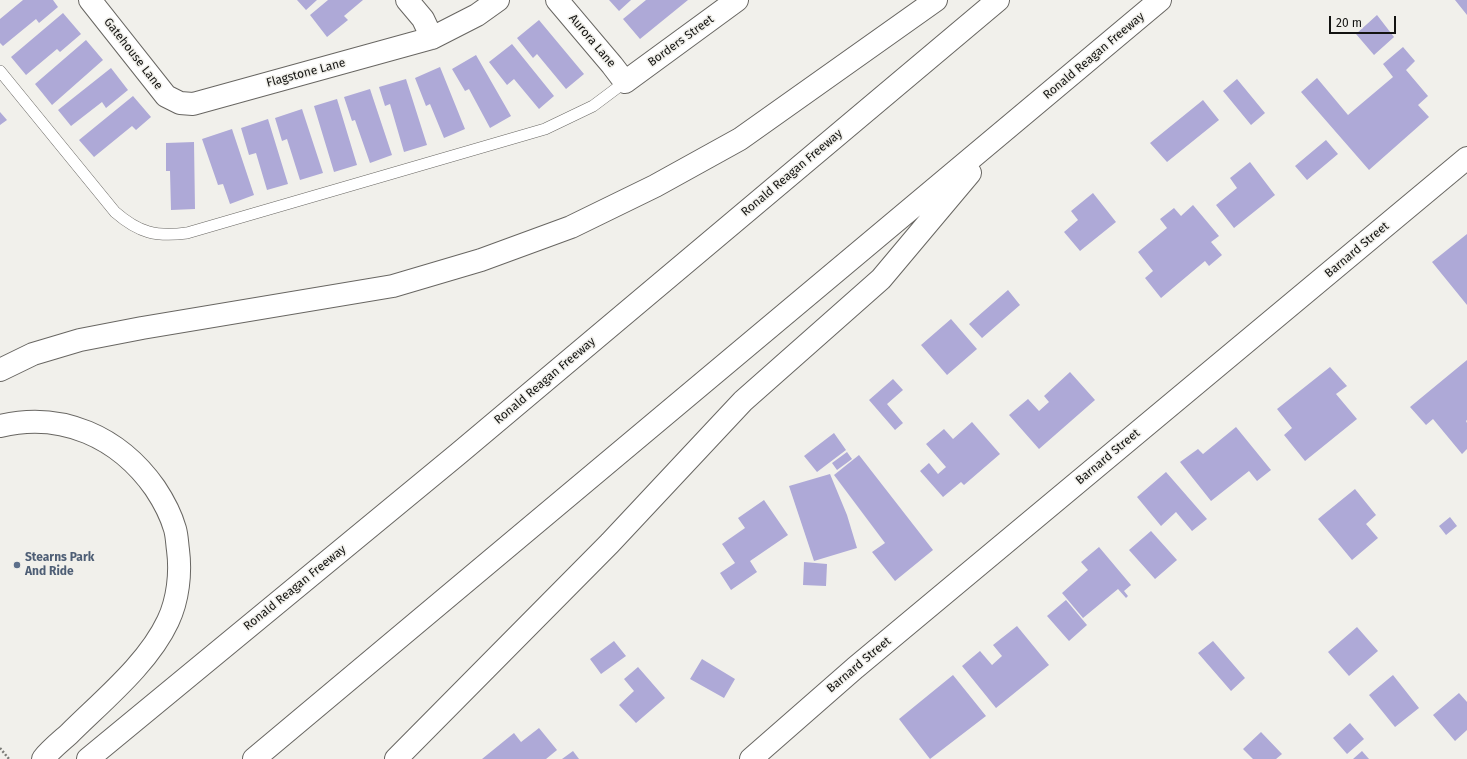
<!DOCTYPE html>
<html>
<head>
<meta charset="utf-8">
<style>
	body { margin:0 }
	#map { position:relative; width:1467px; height:759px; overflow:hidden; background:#f1f0eb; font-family:"Fira Sans",sans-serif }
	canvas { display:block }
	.scale { position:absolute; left:1329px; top:16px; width:67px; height:18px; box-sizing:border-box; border:2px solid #131311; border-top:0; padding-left:5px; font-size:12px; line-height:14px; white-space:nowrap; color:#131311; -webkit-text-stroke:3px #f1f0eb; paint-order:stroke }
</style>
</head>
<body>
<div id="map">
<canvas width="1467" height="759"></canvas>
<div class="scale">20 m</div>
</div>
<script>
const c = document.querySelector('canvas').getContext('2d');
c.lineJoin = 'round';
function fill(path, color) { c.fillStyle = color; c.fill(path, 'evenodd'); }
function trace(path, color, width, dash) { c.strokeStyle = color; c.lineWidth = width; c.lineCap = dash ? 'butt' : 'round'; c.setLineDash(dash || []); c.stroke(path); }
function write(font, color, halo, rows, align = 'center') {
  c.font = font + ' "Fira Sans",sans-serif'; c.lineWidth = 3; c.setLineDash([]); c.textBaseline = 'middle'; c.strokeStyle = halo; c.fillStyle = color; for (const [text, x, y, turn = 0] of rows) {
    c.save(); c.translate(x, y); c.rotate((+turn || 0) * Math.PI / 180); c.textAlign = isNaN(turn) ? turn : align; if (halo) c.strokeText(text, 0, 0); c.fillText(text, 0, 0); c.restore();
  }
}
fill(new Path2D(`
	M23 0H53L58 7 39 23 36 19 3 46 0 43V19Z
	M297 0H317L306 10Z
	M328 0H363L344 16 348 20 327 37 310 15Z
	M609 0H631L619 11Z
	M646 0H688L640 39 623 19Z
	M1455 0H1467V15Z
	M63 13 81 34 60 52 57 49 26 75 11 57Z
	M1377 15 1394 37 1374 55 1356 34Z
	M539 20 584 74 566 89 537 54 533 58 517 38Z
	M86 40 103 60 52 105 35 84Z
	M512 44 554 96 539 109 514 79 507 85 489 62Z
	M1403 47 1415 61 1406 70 1428 96 1418 105 1429 117 1369 170 1301 92 1317 78 1348 115 1393 77 1383 64Z
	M476 55 511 116 490 128 469 89 465 91 452 69Z
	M440 67 465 129 444 138 430 104 426 106 415 78Z
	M111 68 128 90 106 108 102 102 71 126 58 110Z
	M406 79 427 145 404 152 390 104 385 106 379 87Z
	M1237 79 1265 113 1251 125 1223 91Z
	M370 89 392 155 370 163 355 120 352 121 344 97Z
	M133 96 151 117 136 130 132 126 94 157 79 140Z
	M337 99 357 165 334 172 314 106Z
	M1203 100 1219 120 1167 162 1150 143Z
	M302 109 323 173 300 180 287 139 282 141 275 118Z
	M0 112 7 120 0 125Z
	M268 119 288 184 267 190 256 153 249 155 241 128Z
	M232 129 254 195 230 204 223 184 218 185 202 139Z
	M1326 140 1338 154 1307 180 1295 166Z
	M194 142 195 209 171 210 170 171H166V143Z
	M1250 162 1275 195 1234 228 1216 205 1237 188 1230 178Z
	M1093 193 1116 222 1080 251 1064 232 1078 220 1071 211Z
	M1193 205 1219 236 1211 242 1222 255 1209 266 1205 261 1161 298 1145 278 1153 271 1138 252 1167 228 1160 219 1174 208 1181 216Z
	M1467 234V305L1432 262Z
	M1008 290 1020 305 982 338 969 324Z
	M951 319 977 349 947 375 921 345Z
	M1467 360V420L1466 421 1467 423V449L1462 454 1433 419 1426 425 1410 407Z
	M1330 367 1347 386 1336 394 1357 419 1305 461 1284 435 1292 428 1277 409Z
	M1070 372 1095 400 1039 449 1009 415 1028 399 1039 411 1049 402 1044 396Z
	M893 379 903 390 887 404 903 423 895 430 869 400Z
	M972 422 1000 454 964 485 961 482 943 497 920 471 929 463 938 474 946 467 926 444 944 429 953 439Z
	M1236 427 1271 470 1257 481 1249 471 1211 501 1180 462 1198 449 1203 454Z
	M834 433 846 450 817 472 804 456Z
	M847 452 852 459 837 470 832 463Z
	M859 455 933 550 895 581 872 552 885 543 834 475Z
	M1166 472 1207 519 1192 531 1176 512 1161 526 1137 497Z
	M830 474 847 515 857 548 814 561 789 486Z
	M1355 489 1376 515 1366 524 1378 538 1352 560 1318 519Z
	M764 500 788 535 750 561 757 572 731 590 720 573 735 563 722 544 745 528 738 518Z
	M1450 517 1457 526 1446 535 1439 526Z
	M1151 531 1177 560 1155 579 1129 550Z
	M1099 547 1131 585 1124 591 1128 596 1126 598 1118 589 1083 618 1062 593 1088 570 1081 562Z
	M804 562 827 564 826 586 803 585Z
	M1066 600 1087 625 1069 641 1047 616Z
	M1017 626 1049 665 996 708 962 666 980 651 992 665 1002 656 993 645Z
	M1357 627 1378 651 1349 676 1328 652Z
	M614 641 626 656 601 674 590 659Z
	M1213 641 1245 678 1231 691 1198 653Z
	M702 659 735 679 724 698 690 679Z
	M638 667 665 698 636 723 619 705 634 691 624 679Z
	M953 675 986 716 930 759 899 719Z
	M1393 675 1419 708 1395 727 1369 695Z
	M1459 693 1467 702V730L1455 741 1433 715Z
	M1350 723 1364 739 1347 754 1333 738Z
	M539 728 557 750 546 759H482L514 733 521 742Z
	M1261 732 1282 754 1276 759H1253L1243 749Z
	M573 751 579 759H562Z
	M1362 751 1369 759H1353Z`), '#aea9d7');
const lane = new Path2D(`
	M0 71 115 212C139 233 156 237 187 233L545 129 593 106 625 82`);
const street = new Path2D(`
	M90 0 166 96 180 103 193 104 432 38 477 15 498 0
	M407 0 423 19 432 38
	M557 0 612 65 625 82 737 0
	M751 759 855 668 1467 158`);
const highway = new Path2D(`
	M0 370 33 354 80 340 142 328 393 286 481 260 571 227 655 186 740 139 936 0
	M0 426C62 411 119 437 155 488 163 500 171 515 175 529 177 536 177 543 178 550 181 573 178 600 168 621 148 664 102 701 69 734 60 742 50 750 43 759
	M88 759 458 454 998 0
	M254 759 1160 0
	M396 759 610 543 743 401 881 279 970 173`);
trace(lane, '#686662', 12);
trace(street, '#686662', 24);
trace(highway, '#686662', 24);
trace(new Path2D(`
	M0 748 9 759`), '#7b7b77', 2.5, [2, 2]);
trace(lane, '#fff', 11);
trace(street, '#fff', 22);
trace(highway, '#fff', 22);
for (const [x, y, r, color] of [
	[17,565,4,"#5c6f8a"]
]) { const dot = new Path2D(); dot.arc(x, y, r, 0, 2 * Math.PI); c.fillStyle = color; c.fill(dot); trace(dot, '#f1f0eb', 1.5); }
write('12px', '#131311', '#f1f0eb', [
	["Aurora Lane",592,41,50],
	["Borders Street",681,41,-36],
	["Gatehouse Lane",133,54,52],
	["Ronald Reagan Freeway",1094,56,-40],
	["Flagstone Lane",306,73,-15],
	["Ronald Reagan Freeway",792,173,-40],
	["Barnard Street",1357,250,-40],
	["Ronald Reagan Freeway",545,381,-40],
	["Barnard Street",1108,457,-40],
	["Ronald Reagan Freeway",295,588,-39],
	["Barnard Street",859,665,-40]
]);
write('bold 12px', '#4e5e75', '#f1f0eb', [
	["Stearns Park",25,558],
	["And Ride",25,572]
], 'left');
</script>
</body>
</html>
